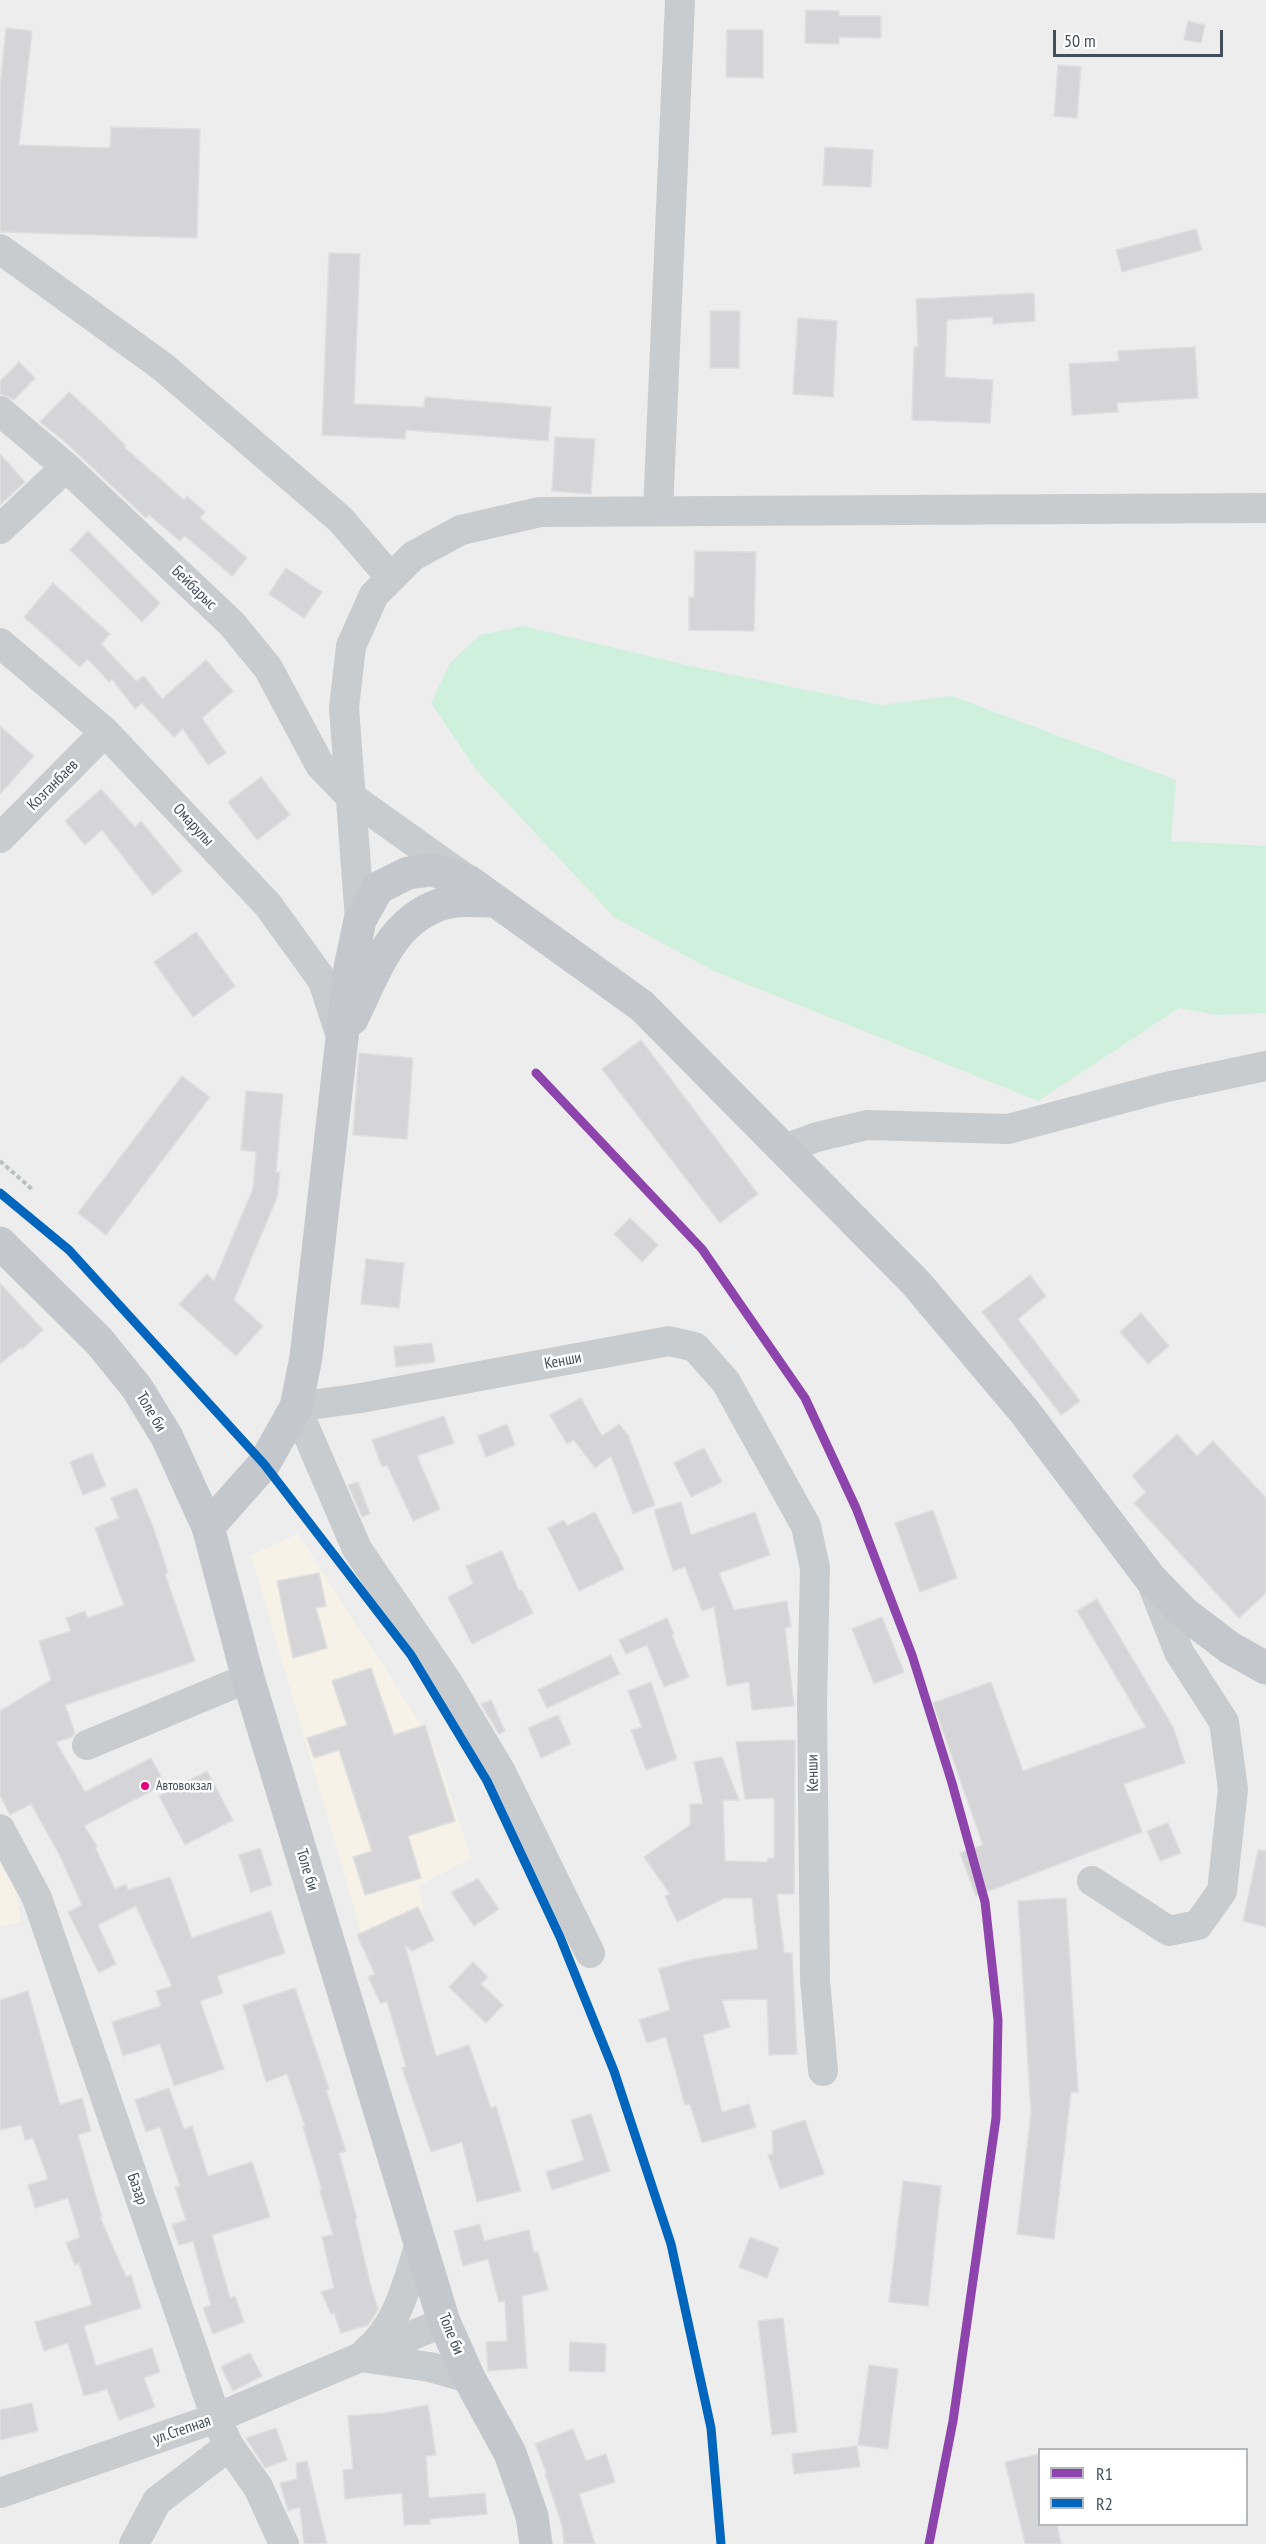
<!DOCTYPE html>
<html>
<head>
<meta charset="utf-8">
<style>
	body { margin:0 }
	#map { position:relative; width:1266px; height:2544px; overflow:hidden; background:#eeeded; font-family:"PT Sans Narrow",sans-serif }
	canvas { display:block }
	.legend { position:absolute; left:1038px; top:2448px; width:210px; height:78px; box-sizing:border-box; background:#fff; border:2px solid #b4b8bd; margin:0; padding:8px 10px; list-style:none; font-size:18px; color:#434e5b }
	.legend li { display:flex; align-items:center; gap:12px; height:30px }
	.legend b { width:30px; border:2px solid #b4b8bd }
	.scale { position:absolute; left:1053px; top:30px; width:170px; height:27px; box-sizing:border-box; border:3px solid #434e5b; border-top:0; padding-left:8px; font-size:18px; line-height:21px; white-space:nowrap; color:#434e5b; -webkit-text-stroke:4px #fff; paint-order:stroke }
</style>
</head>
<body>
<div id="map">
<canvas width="1266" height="2544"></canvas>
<ul class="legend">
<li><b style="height:8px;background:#8e44ad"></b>R1</li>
<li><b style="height:8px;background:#0065bd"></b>R2</li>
</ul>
<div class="scale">50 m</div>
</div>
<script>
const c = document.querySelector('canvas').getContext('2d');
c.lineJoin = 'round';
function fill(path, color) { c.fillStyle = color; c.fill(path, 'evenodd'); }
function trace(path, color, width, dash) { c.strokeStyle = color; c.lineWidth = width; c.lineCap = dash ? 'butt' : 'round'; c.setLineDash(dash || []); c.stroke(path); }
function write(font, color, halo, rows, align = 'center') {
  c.font = font + ' "PT Sans Narrow",sans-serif'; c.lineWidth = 5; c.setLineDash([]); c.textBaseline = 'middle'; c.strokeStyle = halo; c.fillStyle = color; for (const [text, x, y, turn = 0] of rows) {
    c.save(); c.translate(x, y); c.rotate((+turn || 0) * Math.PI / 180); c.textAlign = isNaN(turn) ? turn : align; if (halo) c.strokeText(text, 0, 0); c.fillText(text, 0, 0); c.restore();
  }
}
fill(new Path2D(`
	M298 1534 434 1745 471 1858 418 1886 424 1909 361 1932 251 1555Z
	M0 1863 16 1892 21 1922 0 1926Z`), '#f6f2e7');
fill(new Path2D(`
	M523 626 699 668 881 705 952 696 1176 780 1171 841 1266 846V1013L1217 1015 1179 1008 1038 1101 714 971 614 917 477 771 431 703 450 663 480 635Z`), '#cff0dd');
const building = new Path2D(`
	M806 10 839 11V16H881V38L839 37V44L805 43Z
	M1188 21 1205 25 1201 43 1184 40Z
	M6 28 32 31 19 145 110 148 111 127 200 129 197 238 0 232V87Z
	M727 30H763V78L726 77Z
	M1058 65 1081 67 1077 118 1054 116Z
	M825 147 873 150 871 187 823 185Z
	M1196 229 1202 250 1122 272 1116 250Z
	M329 253 360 254 354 404 424 407 425 397 551 407 548 441 406 430 405 439 322 435Z
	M1034 293 1035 321 993 324 992 317 947 320 945 377 993 380 990 423 912 420 914 347H918L916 299Z
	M710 311H740L739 368H710Z
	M798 318 837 321 833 397 793 394Z
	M1195 347 1198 398 1117 403 1118 412 1072 415 1069 364 1119 361 1118 351Z
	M19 362 35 378 14 400 0 394V381Z
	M69 392 102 422 126 446 124 447 184 500 187 496 205 512 200 518 247 558 232 576 185 536 180 541 149 515 146 518 62 439 40 422Z
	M555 437 595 439 591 494 552 491Z
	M0 454 25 482 0 505Z
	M88 531 160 603 142 622 70 550Z
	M695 551 756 552 754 631 689 630V597H694Z
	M286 568 322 592 304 618 269 594Z
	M53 583 110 634 101 644 136 681 144 676 162 699 206 660 233 691 202 718 226 753 208 765 183 729 174 737 142 703 135 709 112 679 109 682 88 659 80 667 24 617Z
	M0 726 34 756 0 794Z
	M261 777 290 815 257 840 228 802Z
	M101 789 135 827 141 821 182 871 153 895 102 830 85 845 65 821Z
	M196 932 235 986 193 1017 154 962Z
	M641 1040 758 1194 720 1223 602 1069Z
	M359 1053 413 1058 407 1139 353 1135Z
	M182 1076 210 1097 106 1235 78 1213Z
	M246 1091 283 1094 276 1172H280L277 1197 234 1300 263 1326 236 1356 179 1304 207 1274 214 1281 253 1189 256 1152 241 1150Z
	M630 1218 658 1245 642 1262 614 1234Z
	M366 1259 404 1263 399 1308 361 1304Z
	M1030 1275 1046 1296 1018 1319 1080 1401 1061 1415 982 1312Z
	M0 1283 43 1330 22 1349 21 1347 0 1364Z
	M1141 1313 1169 1346 1148 1364 1120 1332Z
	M432 1343 435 1362 396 1367 394 1347Z
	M581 1398 602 1436 619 1424 628 1435 655 1505 633 1514 611 1456 595 1468 574 1440 567 1444 550 1415Z
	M444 1416 454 1443 417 1456 440 1509 413 1521 387 1465 382 1467 372 1440Z
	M507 1424 515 1445 486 1457 478 1436Z
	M1177 1434 1197 1456 1213 1441 1266 1498V1593L1239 1618 1134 1503 1146 1492 1132 1476Z
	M704 1448 722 1482 691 1497 674 1463Z
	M92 1453 106 1486 83 1495 70 1462Z
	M358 1482 370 1514 362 1517 348 1485Z
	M137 1488 154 1529 168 1573 165 1574 195 1661 65 1705 75 1733 72 1737 56 1742 85 1792 151 1758 165 1784 84 1826 97 1846 95 1847 115 1889 126 1884 128 1890 170 1877 192 1938 271 1911 285 1953 217 1976 223 1993 200 2001 224 2069 174 2086 160 2044 123 2056 112 2022 161 2006 156 1991 172 1986 136 1906 98 1925 116 1964 99 1973 68 1912 82 1905 60 1856 31 1804 10 1815 0 1795V1711L51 1680 39 1641 71 1631 66 1618 85 1611 88 1618 124 1605 95 1528 119 1518 111 1498Z
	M681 1502 691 1535 755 1512 770 1555 719 1573 734 1610 787 1601 791 1627 785 1628 794 1706 752 1710 749 1682 727 1686 714 1607 702 1611 685 1567 673 1571 654 1510Z
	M933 1510 957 1578 920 1592 895 1523Z
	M595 1512 624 1569 579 1591 548 1528 564 1520 567 1526Z
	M502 1551 519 1591 522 1590 533 1613 472 1644 448 1597 473 1584 466 1566Z
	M319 1573 326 1606 316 1608 327 1648 293 1658 277 1581Z
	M1097 1599 1173 1727 1185 1763 1124 1784 1142 1832 976 1896 960 1853 983 1845 933 1703 991 1682 1023 1771 1146 1727 1077 1611Z
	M882 1617 904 1672 874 1684 852 1629Z
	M667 1618 674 1634 672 1635 689 1677 664 1687 647 1645 626 1654 619 1640Z
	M611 1655 620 1674 547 1708 538 1690Z
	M371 1668 394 1735 425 1725 455 1821 408 1836 421 1878 365 1895 353 1857 372 1851 339 1750 314 1758 307 1738 347 1725 332 1681Z
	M651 1682 677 1759 646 1770 631 1730 642 1727 628 1691Z
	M491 1700 505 1731 499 1734 481 1704Z
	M558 1715 571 1744 541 1758 528 1728Z
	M795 1740 794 1894H777L784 1953H792L797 2054 769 2055 767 1999 722 2000 730 2027 703 2035 722 2112 749 2104 756 2127 702 2143 690 2104 685 2105 666 2037 647 2043 639 2020 670 2010 659 1969 695 1959 758 1949 752 1898H724L677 1922 665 1896 670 1894 644 1857 690 1825V1804H703L694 1762 722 1757 739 1800H723L725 1861 768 1862V1858H774V1798L745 1799 736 1742Z
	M207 1771 233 1820 185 1845 159 1796Z
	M1168 1823 1181 1853 1160 1861 1147 1831Z
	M260 1848 272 1885 251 1892 239 1855Z
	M1258 1850 1266 1851V1927L1243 1921Z
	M478 1879 499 1909 474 1926 451 1892Z
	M1066 1898 1078 2092H1071L1054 2239 1017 2234 1031 2113 1018 1901Z
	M418 1907 434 1940 412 1951 405 1945 436 2056 469 2045 491 2108 496 2106 521 2191 477 2202 462 2142 431 2152 402 2068 406 2067 387 2001 381 2004 368 1977 375 1974 357 1935Z
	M473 1962 488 1977 481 1984 503 2005 486 2023 449 1987Z
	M295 1988 329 2089 326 2090 346 2151 339 2153 357 2219H355L370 2283 378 2310 368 2325 341 2333 334 2313 331 2314 321 2292 334 2288 322 2237 333 2235 320 2191 322 2190 303 2127 305 2126 287 2074 266 2082 243 2005Z
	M28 1991 60 2105 82 2098 91 2131 78 2135 102 2217H100L126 2277 131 2275 141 2308 84 2326 96 2366 152 2348 160 2372 144 2378 155 2407 119 2420 107 2389 84 2396 68 2343 44 2351 35 2322 92 2305 79 2263 75 2265 66 2243 80 2237 68 2198 35 2208 28 2185 48 2179 33 2138 25 2140 21 2125 0 2130V2000Z
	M169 2088 184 2129 192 2126 208 2176 252 2162 270 2217 212 2235 230 2298 235 2296 244 2322 213 2334 203 2308 211 2305 193 2241 179 2245 172 2225 186 2220 175 2187 180 2186 160 2127 146 2132 135 2100Z
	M591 2114 610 2171 552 2190 546 2172 584 2160 571 2120Z
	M805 2120 824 2174 780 2189 768 2155 773 2154 772 2131Z
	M903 2181 941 2186 928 2306 889 2302Z
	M480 2224 484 2241 529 2230 534 2253 538 2252 548 2290 522 2296 527 2368 488 2371 486 2342 507 2341 505 2301 499 2302 488 2259 463 2266 454 2231Z
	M750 2237 779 2248 767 2278 739 2267Z
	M783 2318 797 2432 772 2435 758 2321Z
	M570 2342 606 2344 605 2372 569 2371Z
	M250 2353 262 2376 233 2391 221 2367Z
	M869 2365 898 2369 888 2449 858 2445Z
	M32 2403 38 2431 0 2440V2410Z
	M428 2405 436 2455 426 2456 429 2498 485 2493 487 2514 430 2519V2524L404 2525 402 2493 345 2499 343 2470 353 2469 348 2416 384 2413Z
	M276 2428 287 2460 265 2468 246 2438Z
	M573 2429 586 2461 606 2454 615 2482 579 2494 595 2544H564L562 2525 545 2474H547L535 2444Z
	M857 2446 860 2467 794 2474 792 2454Z
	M1040 2454V2524H1057L1061 2544H1025L1024 2538 1005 2462Z
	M307 2461 317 2503 327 2544H304L300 2507 288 2511 280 2483 297 2479 296 2463Z`);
fill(building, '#d5d5d7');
trace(building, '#dfdfe0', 1.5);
trace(new Path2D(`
	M0 1161 33 1190`), '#b5c2bf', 4, [4.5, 3]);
trace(new Path2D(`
	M0 249 163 367 340 519 391 578
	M0 411 66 467 232 624 268 668 320 765 351 797 462 876
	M658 511 680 0
	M0 529 66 467
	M0 643 105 732 268 905 323 981 342 1040
	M0 838 105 732
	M360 920 344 708 351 646 374 595 413 556 461 530 540 512 1266 508
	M784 1149 817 1137 867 1125 1008 1129 1162 1088 1266 1066
	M87 1745 248 1678
	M0 1829 37 1898 216 2418 229 2446 258 2487 284 2544
	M1092 1881 1169 1931 1198 1925 1222 1891 1233 1789 1224 1722 1179 1652 1151 1581
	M590 1953 501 1772 448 1683 357 1549 296 1407 361 1398 669 1341 695 1347 726 1382 806 1526 815 1568 812 1704 815 1980 823 2071
	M367 2351C399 2324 407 2282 420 2244
	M360 2357 430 2367 469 2378
	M0 2493 216 2418 444 2322
	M134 2544 157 2501 229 2446`), '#c9ccce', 30);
trace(new Path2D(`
	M352 1019C376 971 391 916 449 902 463 899 481 901 496 901
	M0 1243 99 1341 137 1388 167 1437 208 1527 248 1678 444 2322 469 2378 510 2453 532 2516 536 2544
	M208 1527 264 1464 296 1407 306 1357 350 968 360 920 378 888 408 873 432 870 468 881 642 1006 916 1283 1024 1411 1150 1578 1184 1613 1230 1648 1266 1668`), '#c4c8cc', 33);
trace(new Path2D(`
	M536 1073 702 1249 805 1398 856 1508 912 1655 952 1783 985 1902 998 2020 996 2118 953 2421 929 2544`), '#8e44ad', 9);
trace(new Path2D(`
	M0 1193 69 1250 264 1464 411 1655 487 1781 560 1937 614 2071 671 2244 711 2428 721 2544`), '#0065bd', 9);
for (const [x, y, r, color] of [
	[145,1786,5,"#e5007d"]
]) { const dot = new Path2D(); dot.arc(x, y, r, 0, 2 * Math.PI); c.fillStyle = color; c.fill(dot); trace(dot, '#fff', 2); }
write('14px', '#434e5b', '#fff', [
	["Автовокзал",156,1786]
], 'left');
write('16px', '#434e5b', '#fff', [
	["Бейбарыс",194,588,44],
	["Козганбаев",53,785,-45],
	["Омарулы",193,825,47],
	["Кенши",563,1361,-11],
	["Толе би",151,1412,59],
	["Кенши",813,1773,-91],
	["Толе би",307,1870,73],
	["Базар",137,2189,71],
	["Толе би",451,2334,68],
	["ул.Степная",182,2430,-19]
]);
</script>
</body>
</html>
